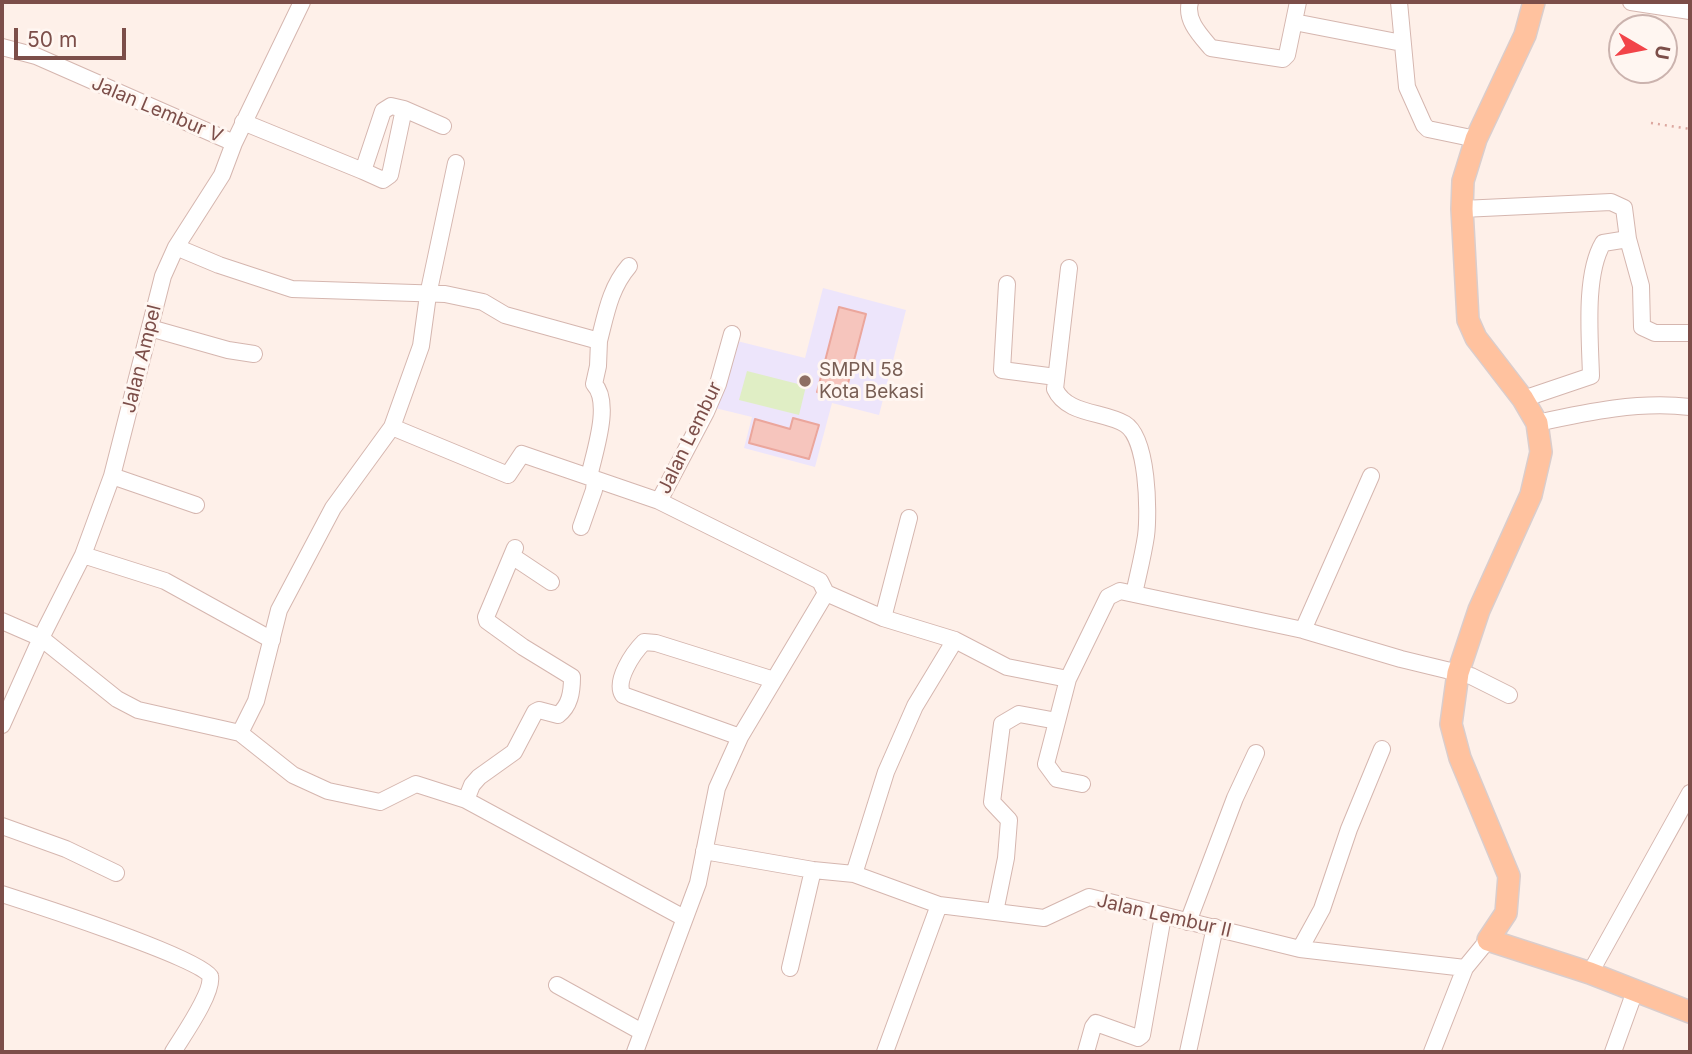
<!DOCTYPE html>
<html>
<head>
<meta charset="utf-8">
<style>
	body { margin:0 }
	#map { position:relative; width:1692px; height:1054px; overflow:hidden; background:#fef0e9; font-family:Inter,sans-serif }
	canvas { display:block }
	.frame { position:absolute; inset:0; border:4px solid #7c4e49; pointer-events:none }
	.north { position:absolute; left:1608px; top:14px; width:70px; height:70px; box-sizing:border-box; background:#fff6f1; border:2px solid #cbb3ae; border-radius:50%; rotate:100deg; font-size:19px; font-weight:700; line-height:28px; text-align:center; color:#7c4e49 }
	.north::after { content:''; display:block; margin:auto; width:24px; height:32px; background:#f24449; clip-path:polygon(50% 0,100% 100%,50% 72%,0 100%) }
	.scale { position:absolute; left:14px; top:28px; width:112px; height:32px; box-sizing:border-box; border:4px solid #7c4e49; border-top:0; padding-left:9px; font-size:21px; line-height:24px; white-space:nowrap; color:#7c4e49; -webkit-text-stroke:5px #fff6f1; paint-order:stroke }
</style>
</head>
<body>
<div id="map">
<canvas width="1692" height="1054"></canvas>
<div class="frame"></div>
<div class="north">U</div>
<div class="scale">50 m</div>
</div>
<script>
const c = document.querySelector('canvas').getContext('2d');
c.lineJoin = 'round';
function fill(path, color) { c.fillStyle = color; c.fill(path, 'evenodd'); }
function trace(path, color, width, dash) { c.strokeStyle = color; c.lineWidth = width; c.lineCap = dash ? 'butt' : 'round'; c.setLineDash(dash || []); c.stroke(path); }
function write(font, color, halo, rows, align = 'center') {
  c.font = font + ' Inter,sans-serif'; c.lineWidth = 6; c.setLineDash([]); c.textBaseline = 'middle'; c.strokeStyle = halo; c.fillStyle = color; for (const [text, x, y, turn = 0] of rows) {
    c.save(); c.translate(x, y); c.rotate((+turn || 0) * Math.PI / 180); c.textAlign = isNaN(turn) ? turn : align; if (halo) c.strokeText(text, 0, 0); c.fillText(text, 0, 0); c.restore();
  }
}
fill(new Path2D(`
	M823 288 906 310 879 415 832 403 815 467 744 448 752 417 715 408 733 340 805 358Z`), '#ede5fb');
fill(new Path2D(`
	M747 371 806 386 799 415 739 400Z`), '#e0eec5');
const building = new Path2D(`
	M839 307 866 314 844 399 817 392Z
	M793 418 819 425 809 459 749 443 755 419 790 429Z`);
fill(building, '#f6c5bd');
trace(building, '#eba69c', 2);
const minor = new Path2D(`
	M1190 2C1185 20 1200 35 1211 48L1283 59 1287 55 1298 2
	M1399 2 1407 87 1424 125 1428 129 1476 139
	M1631 2 1690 11
	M1294 22 1402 43
	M2 47 36 56 234 143
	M243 122 363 171 383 111 391 106 404 109 443 126
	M363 171 383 180 390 175 404 109
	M1462 209 1611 202 1624 208 1628 239 1641 286 1642 327 1655 333H1690
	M176 247 219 265 292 289 445 294 483 302 505 315 599 341 598 366 594 384C612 403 594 453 589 477
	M1069 268 1055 389C1067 415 1103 411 1125 424 1148 438 1149 512 1146 536 1143 556 1138 575 1134 594
	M1007 284 1002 370 1056 377
	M150 328 228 350 254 354
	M599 341C606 314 610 288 629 266
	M1523 399 1591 376C1590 338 1584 275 1603 243L1628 239
	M1537 423C1588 412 1638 401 1690 407
	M392 427 508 475 522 454 659 501 820 581 826 593 883 618 955 640 1007 667 1068 679 1108 597 1120 591 1303 630 1401 659 1471 676 1509 695
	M112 476 196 505
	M659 501 706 412 718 384 732 334
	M581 527 594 490 595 479
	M83 555 165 581 272 640
	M512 556 551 582
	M883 618 909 518
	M2 621 41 638 117 699 138 710 240 733 293 775 328 791 380 802 416 784 466 800 684 918
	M1303 630 1371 476
	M1068 679 1046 764 1057 779 1082 784
	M2 725 41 638 83 555 112 476 163 276 176 247 222 175 234 143 302 2
	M240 733 256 701 279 610 333 508 392 427 421 346 428 295 456 163
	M740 737 623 695C614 681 633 653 644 642L656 643 774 680
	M466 800 472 785 479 777 514 752 535 712 539 710 558 715C570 706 572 692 572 677L523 647 487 621 486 617 515 548
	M2 826 66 849 116 873
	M704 851 813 870 854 874 939 905 1044 918 1089 897 1300 949 1465 968
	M854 874 886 772 915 706 955 640
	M2 894C27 902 207 960 210 976 214 992 182 1037 173 1052
	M995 912 1006 858 1009 820 992 802 1002 724 1019 714 1057 721
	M1188 922 1235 798 1256 753
	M1300 949 1322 909 1349 829 1382 749
	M790 968 813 870
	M1590 973 1690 793
	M557 985 642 1032
	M635 1052 698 883 717 788 740 737 826 593
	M885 1052 939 905
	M1086 1052 1093 1027 1096 1023 1138 1038 1142 1035 1163 916
	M1188 1052 1215 927
	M1432 1052 1465 968 1488 940
	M1613 1052 1635 991`);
const major = new Path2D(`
	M1534 2 1525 35 1476 139 1463 181 1462 209 1468 320 1476 338 1523 399 1537 423 1541 452 1531 495 1479 610 1458 673 1451 724 1460 758 1509 876 1506 913 1488 940 1590 973 1690 1012`);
trace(minor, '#d5b6af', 18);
trace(major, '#dacdcc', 24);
trace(new Path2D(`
	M1651 123 1690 129`), '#dca79f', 2.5, [2, 5]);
trace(minor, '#fff', 16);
trace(major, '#ffc29f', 21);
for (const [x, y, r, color] of [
	[805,381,7,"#8d6e63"]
]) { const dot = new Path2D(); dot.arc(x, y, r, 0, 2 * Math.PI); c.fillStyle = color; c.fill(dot); trace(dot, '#fff6f1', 2.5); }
write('19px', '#7c4e49', '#fff6f1', [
	["Jalan Lembur V",157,110,23],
	["Jalan Ampel",142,359,-76],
	["Jalan Lembur",690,438,-64],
	["Jalan Lembur II",1164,916,13]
]);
write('19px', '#785e54', '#fff6f1', [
	["SMPN 58",819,370],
	["Kota Bekasi",819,392]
], 'left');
</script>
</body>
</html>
